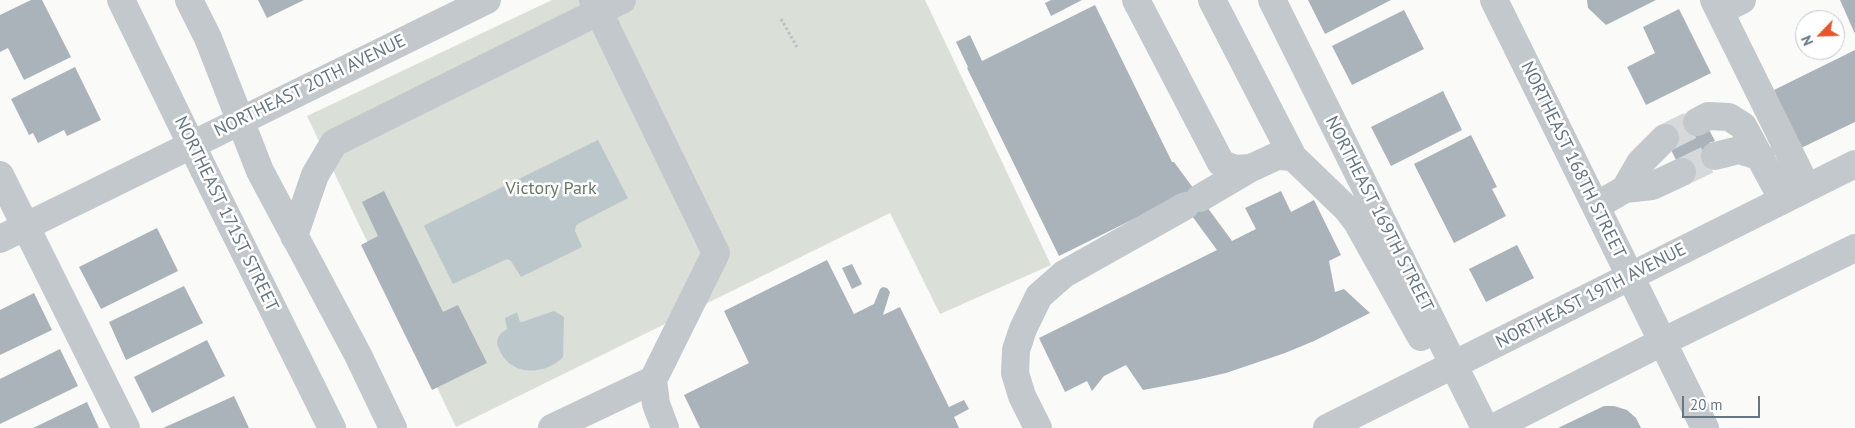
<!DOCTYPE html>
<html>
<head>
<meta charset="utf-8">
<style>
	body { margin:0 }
	#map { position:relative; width:1855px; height:428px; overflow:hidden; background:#fafaf8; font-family:"PT Sans",sans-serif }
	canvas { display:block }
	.north { position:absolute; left:1795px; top:10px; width:50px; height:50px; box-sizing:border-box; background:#fff; border:1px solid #c1c8cd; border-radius:50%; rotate:246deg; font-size:14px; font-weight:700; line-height:20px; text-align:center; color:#657683 }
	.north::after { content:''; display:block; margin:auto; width:18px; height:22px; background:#e4572e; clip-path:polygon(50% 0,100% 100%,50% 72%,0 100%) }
	.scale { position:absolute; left:1682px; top:396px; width:78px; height:22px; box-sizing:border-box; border:2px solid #657683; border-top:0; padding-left:6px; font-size:15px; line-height:18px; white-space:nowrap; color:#657683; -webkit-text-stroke:4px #fff; paint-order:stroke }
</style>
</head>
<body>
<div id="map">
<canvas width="1855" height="428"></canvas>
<div class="north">N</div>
<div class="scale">20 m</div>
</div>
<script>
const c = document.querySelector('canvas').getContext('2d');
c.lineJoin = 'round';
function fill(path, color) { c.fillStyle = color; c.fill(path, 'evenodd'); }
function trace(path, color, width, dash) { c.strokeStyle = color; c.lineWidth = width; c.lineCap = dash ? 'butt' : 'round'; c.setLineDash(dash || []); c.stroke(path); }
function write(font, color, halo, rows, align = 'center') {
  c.font = font + ' "PT Sans",sans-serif'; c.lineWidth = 5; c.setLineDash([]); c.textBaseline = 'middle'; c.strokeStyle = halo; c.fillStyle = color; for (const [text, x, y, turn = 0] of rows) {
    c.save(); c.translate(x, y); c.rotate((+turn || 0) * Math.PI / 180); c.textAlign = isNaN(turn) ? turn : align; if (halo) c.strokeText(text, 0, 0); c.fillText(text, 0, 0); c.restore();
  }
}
fill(new Path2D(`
	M552 0H925L1051 265 940 314 890 213 456 427 307 116Z`), '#dadfd7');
fill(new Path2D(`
	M598 140 628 198 576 225 575 231 582 247 521 277 511 261 507 259 453 284 424 226 425 225Z
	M554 311 564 317 563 357C546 375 512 377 500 351 498 346 495 342 499 336 500 333 505 331 507 329L505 318 517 312 520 322H522Z`), '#bbc7cb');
fill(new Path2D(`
	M31 0H42L71 57 24 80 8 48 0 52V15Z
	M258 0H304L267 18Z
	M1051 0H1082L1051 16 1045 3Z
	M1308 0H1391L1325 34Z
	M1587 0H1656L1606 25 1588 8Z
	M1840 0H1855V34Z
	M1095 5 1172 162H1174L1232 241 1256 229 1245 208 1281 191 1291 212 1314 200 1341 255 1329 261 1335 292 1344 289 1370 313 1314 341 1285 353 1226 373 1196 380 1143 390 1126 365 1104 376 1092 391 1087 381 1065 392 1039 338 1217 250 1178 197 1059 256 967 68 968 67 956 42 970 35 982 61Z
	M1679 9 1711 73 1646 105 1627 67 1655 53 1643 27Z
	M1404 10 1424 49 1352 85 1332 46Z
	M1855 50V122L1801 148 1774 90Z
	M75 67 101 120 67 136 64 130 38 143 33 133 29 135 11 99Z
	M1443 91 1462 130 1391 166 1371 127Z
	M1694 116 1706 124 1715 141 1709 143 1715 157 1683 174 1662 132Z
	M1471 135 1497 187 1492 189 1506 216 1454 243 1414 164Z
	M384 191 443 312 458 305 487 363 432 390 361 245 378 236 362 202Z
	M157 228 178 271 101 309 79 267Z
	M1517 245 1534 278 1486 302 1469 269Z
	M827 260 854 314 874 304 880 289 883 287 887 288 890 292 883 315 900 307 949 407 964 400 969 409 954 417 959 428H700L684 395 749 363 724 311Z
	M852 264 862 284 852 289 842 268Z
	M184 286 203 323 126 360 109 322Z
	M34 293 52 330 0 355V310Z
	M207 340 225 376 152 413 134 377Z
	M60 349 78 386 0 424V379Z
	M234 396 249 428H163Z
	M87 402 99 428H33Z
	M1604 406H1614L1627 410 1636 418 1641 428H1558Z`), '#aab3b9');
trace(new Path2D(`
	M1665 138 1697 122
	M1682 172 1715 156`), '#d5d9db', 28, [28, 14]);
trace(new Path2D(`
	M781 19 797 47`), '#bbbfc2', 3, [2.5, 2.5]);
trace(new Path2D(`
	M121 0 191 144 332 428
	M189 0 208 38 260 171 358 355 393 428
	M593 0 716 253 653 380 656 404 665 428
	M1136 0 1221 163 1235 169 1251 168 1277 156 1293 157
	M1212 0 1293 157 1347 209 1357 222 1421 337
	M1272 0 1485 428
	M1494 0 1705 428
	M1714 0 1807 188
	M1720 11 1742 0
	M1697 122 1708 116 1729 117 1743 126 1783 200
	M1715 156 1739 150 1761 157
	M0 175 126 428
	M1625 189 1640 163 1665 138
	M1200 198 1251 168
	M1596 206 1625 189 1652 186 1682 172
	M294 236 315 175 334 143 622 0
	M0 239 487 0
	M552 428 653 380
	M1038 428 1022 396 1015 373 1016 350 1023 329 1039 296 1064 274 1185 206
	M1327 428 1855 164
	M1493 428 1662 342 1855 248`), '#c3c8cc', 28);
write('18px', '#657683', '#fff', [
	["NORTHEAST 20TH AVENUE",310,86,-26],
	["NORTHEAST 168TH STREET",1573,160,64],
	["NORTHEAST 171ST STREET",226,214,64],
	["NORTHEAST 169TH STREET",1379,214,63],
	["NORTHEAST 19TH AVENUE",1591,296,-27]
]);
write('18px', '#687a64', '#fff', [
	["Victory Park",551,189]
]);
</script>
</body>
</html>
